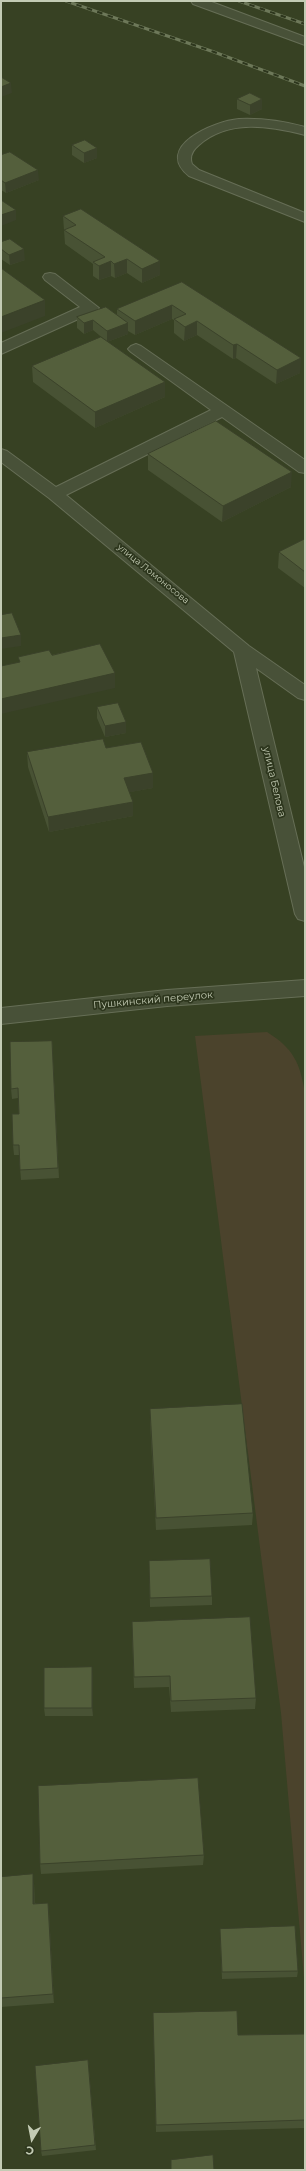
<!DOCTYPE html>
<html>
<head>
<meta charset="utf-8">
<style>
	body { margin:0 }
	#map { position:relative; width:306px; height:2171px; overflow:hidden; background:#374123; font-family:Montserrat,sans-serif }
	canvas { display:block }
	.frame { position:absolute; inset:0; border:2px solid #c3cbb4; pointer-events:none }
	.north { position:absolute; left:12px; top:2119px; width:40px; height:40px; -webkit-text-stroke:3px #2d361d; paint-order:stroke; rotate:190deg; font-size:11px; font-weight:700; line-height:16px; text-align:center; color:#c3cbb4 }
	.north::after { content:''; display:block; margin:auto; width:14px; height:18px; background:#c3cbb4; clip-path:polygon(50% 0,100% 100%,50% 72%,0 100%) }
</style>
</head>
<body>
<div id="map">
<canvas width="306" height="2171"></canvas>
<div class="frame"></div>
<div class="north">С</div>
</div>
<script>
const c = document.querySelector('canvas').getContext('2d');
c.lineJoin = 'round';
function fill(path, color) { c.fillStyle = color; c.fill(path, 'evenodd'); }
function trace(path, color, width, dash) { c.strokeStyle = color; c.lineWidth = width; c.lineCap = dash ? 'butt' : 'round'; c.setLineDash(dash || []); c.stroke(path); }
function write(font, color, halo, rows, align = 'center') {
  c.font = font + ' Montserrat,sans-serif'; c.lineWidth = 3.5; c.setLineDash([]); c.textBaseline = 'middle'; c.strokeStyle = halo; c.fillStyle = color; for (const [text, x, y, turn = 0] of rows) {
    c.save(); c.translate(x, y); c.rotate((+turn || 0) * Math.PI / 180); c.textAlign = isNaN(turn) ? turn : align; if (halo) c.strokeText(text, 0, 0); c.fillText(text, 0, 0); c.restore();
  }
}
fill(new Path2D(`
	M267 1032C294 1049 300 1063 305 1093V1990L281 1713 195 1036Z`), '#4b432c');
const minor = new Path2D(`
	M191 1H209L305 37V45L193 4Z
	M239 119C261 118 283 121 305 127V135C269 126 229 119 199 145 193 150 189 156 192 164L199 170 305 213V222L189 176C153 147 214 121 239 119Z
	M50 273 55 274 99 308 96 311 1 354V343L80 307 45 280 43 277 45 274Z
	M136 344 141 346 305 460V473L299 472 222 417 66 495 249 646 305 685V700L298 698 256 668 305 871V921L298 919 295 914 234 652 49 498 1 462V449L7 451 56 487 211 410 131 352 128 349 131 346Z
	M305 980V996L167 1006 1 1024V1008L167 990Z`);
trace(minor, '#666e56', 2);
fill(minor, '#485138');
const rail = new Path2D(`
	M66 1 214 52 305 86
	M239 1 305 24`);
trace(rail, '#6d7859', 3);
trace(rail, '#2d361d', 2, [5.5]);
fill(new Path2D(`
	M237 99 262 109 250 115 237 109Z
	M72 145 97 148V158L84 163 72 155Z
	M1 155 39 180 6 193 1 190Z
	M63 216 160 275 142 283 127 273 115 278 111 276 99 280 93 276V264L65 244Z
	M1 242 25 260 10 265 1 259Z
	M182 282 300 373 276 384 236 358 233 359 197 335 184 341 174 333V320L172 319 135 335 128 331V334L107 342 165 397 95 428 33 382 32 366 105 340 93 330 84 334 77 328V317L117 315V309Z
	M148 454 291 487 222 522 148 470Z
	M305 539V588L278 568 279 552Z
	M97 707 126 733 105 737 97 718Z
	M106 748 153 788 130 792 133 816 49 832 28 767 27 752Z
	M52 1041 59 1178 21 1180 19 1155H14L13 1145 19 1114 18 1098 12 1099 11 1089Z
	M150 1409 253 1513 252 1525 156 1530 150 1421Z
	M149 1561 212 1596V1605L150 1607Z
	M132 1633 256 1698 255 1709 171 1712 169 1687 134 1688Z
	M93 1675V1716H45L44 1708Z
	M204 1855 203 1865 41 1874 40 1864Z
	M1 1877 34 1883 35 1903 49 1912 54 2003 1 2007Z
	M220 1929 298 1971 297 1977 222 1979 220 1936Z
	M153 2013 238 2035 305 2034V2128L156 2132Z
	M88 2060 96 2150 42 2156 41 2151Z`), '#485234');
fill(new Path2D(`
	M11 83 12 93 1 97V87Z
	M262 99V109L250 115V105Z
	M97 148V158L84 163V153Z
	M38 170 39 180 6 193 5 183Z
	M16 210V220L1 226V215Z
	M24 249 25 260 10 265 9 255Z
	M127 259V273L115 278 114 264Z
	M111 261V276L99 280V266Z
	M160 261V275L142 283V269Z
	M45 300V316L1 333V317Z
	M172 305V319L135 335V321Z
	M93 320V330L84 334V323Z
	M197 321V335L184 341 185 327Z
	M128 323V334L107 342V331Z
	M237 344 236 358 233 359V345Z
	M301 358 300 373 276 384 277 370Z
	M165 382V397L95 428V412Z
	M292 472 291 487 222 522 223 506Z
	M21 635V646L1 649V638Z
	M115 673V688L1 714V699Z
	M126 722V733L105 737V726Z
	M153 773V788L125 793 124 778Z
	M133 802V816L49 832 48 817Z
	M92 1667 93 1675V1716L92 1708Z
	M33 1874 34 1883 35 1913 33 1904Z
	M48 1903 49 1912 54 2003 53 1994Z`), '#3b422a');
const building = new Path2D(`
	M1 77 11 83 1 87Z
	M250 93 262 99 250 105 237 99Z
	M85 140 97 148 84 153 72 145Z
	M10 152 38 170 5 183 1 180V155Z
	M1 200 16 210 1 215Z
	M81 209 160 261 142 269 127 259 114 264 111 261 99 266 93 262 105 257 64 230 76 225 63 216Z
	M10 239 24 249 9 255 1 249V242Z
	M1 268 45 300 1 317Z
	M182 282 301 358 277 370 237 344 233 345 197 321 185 327 174 319 186 314 172 305 135 321 117 309Z
	M106 307 128 323 107 331 93 320 84 323 77 317Z
	M101 337 165 382 95 412 32 366Z
	M216 421 292 472 223 506 148 454Z
	M305 539V572L279 552Z
	M12 613 21 635 1 638V615Z
	M100 644 115 673 1 699V666L20 662 18 657 49 650 52 655Z
	M118 703 126 722 105 726 97 707Z
	M103 739 106 748 141 742 153 773 124 778 133 802 48 817 27 752Z
	M52 1041 58 1168 20 1170 19 1145H13L12 1114H19L18 1088 11 1089 10 1042Z
	M242 1404 253 1513 156 1518 150 1409Z
	M210 1559 212 1596 150 1598 149 1561Z
	M250 1617 256 1698 171 1701 170 1676 134 1677 132 1622Z
	M92 1667V1708H44V1668Z
	M198 1778 204 1855 40 1864 38 1786Z
	M33 1874V1904L48 1903 53 1994 1 1998V1877Z
	M295 1926 298 1971 222 1972 220 1929Z
	M237 2011 238 2035 305 2034V2120L156 2125 153 2013Z
	M88 2060 95 2145 41 2151 35 2066Z
	M213 2155 214 2170H171V2160Z`);
fill(building, '#545f3c');
trace(building, '#3b422a', 1);
write('9px', '#c3cbb4', '#2d361d', [
	["улица Ломоносова",153,574,39]
]);
write('10px', '#c3cbb4', '#2d361d', [
	["улица Белова",274,782,77],
	["Пушкинский переулок",153,1000,-5]
]);
</script>
</body>
</html>
